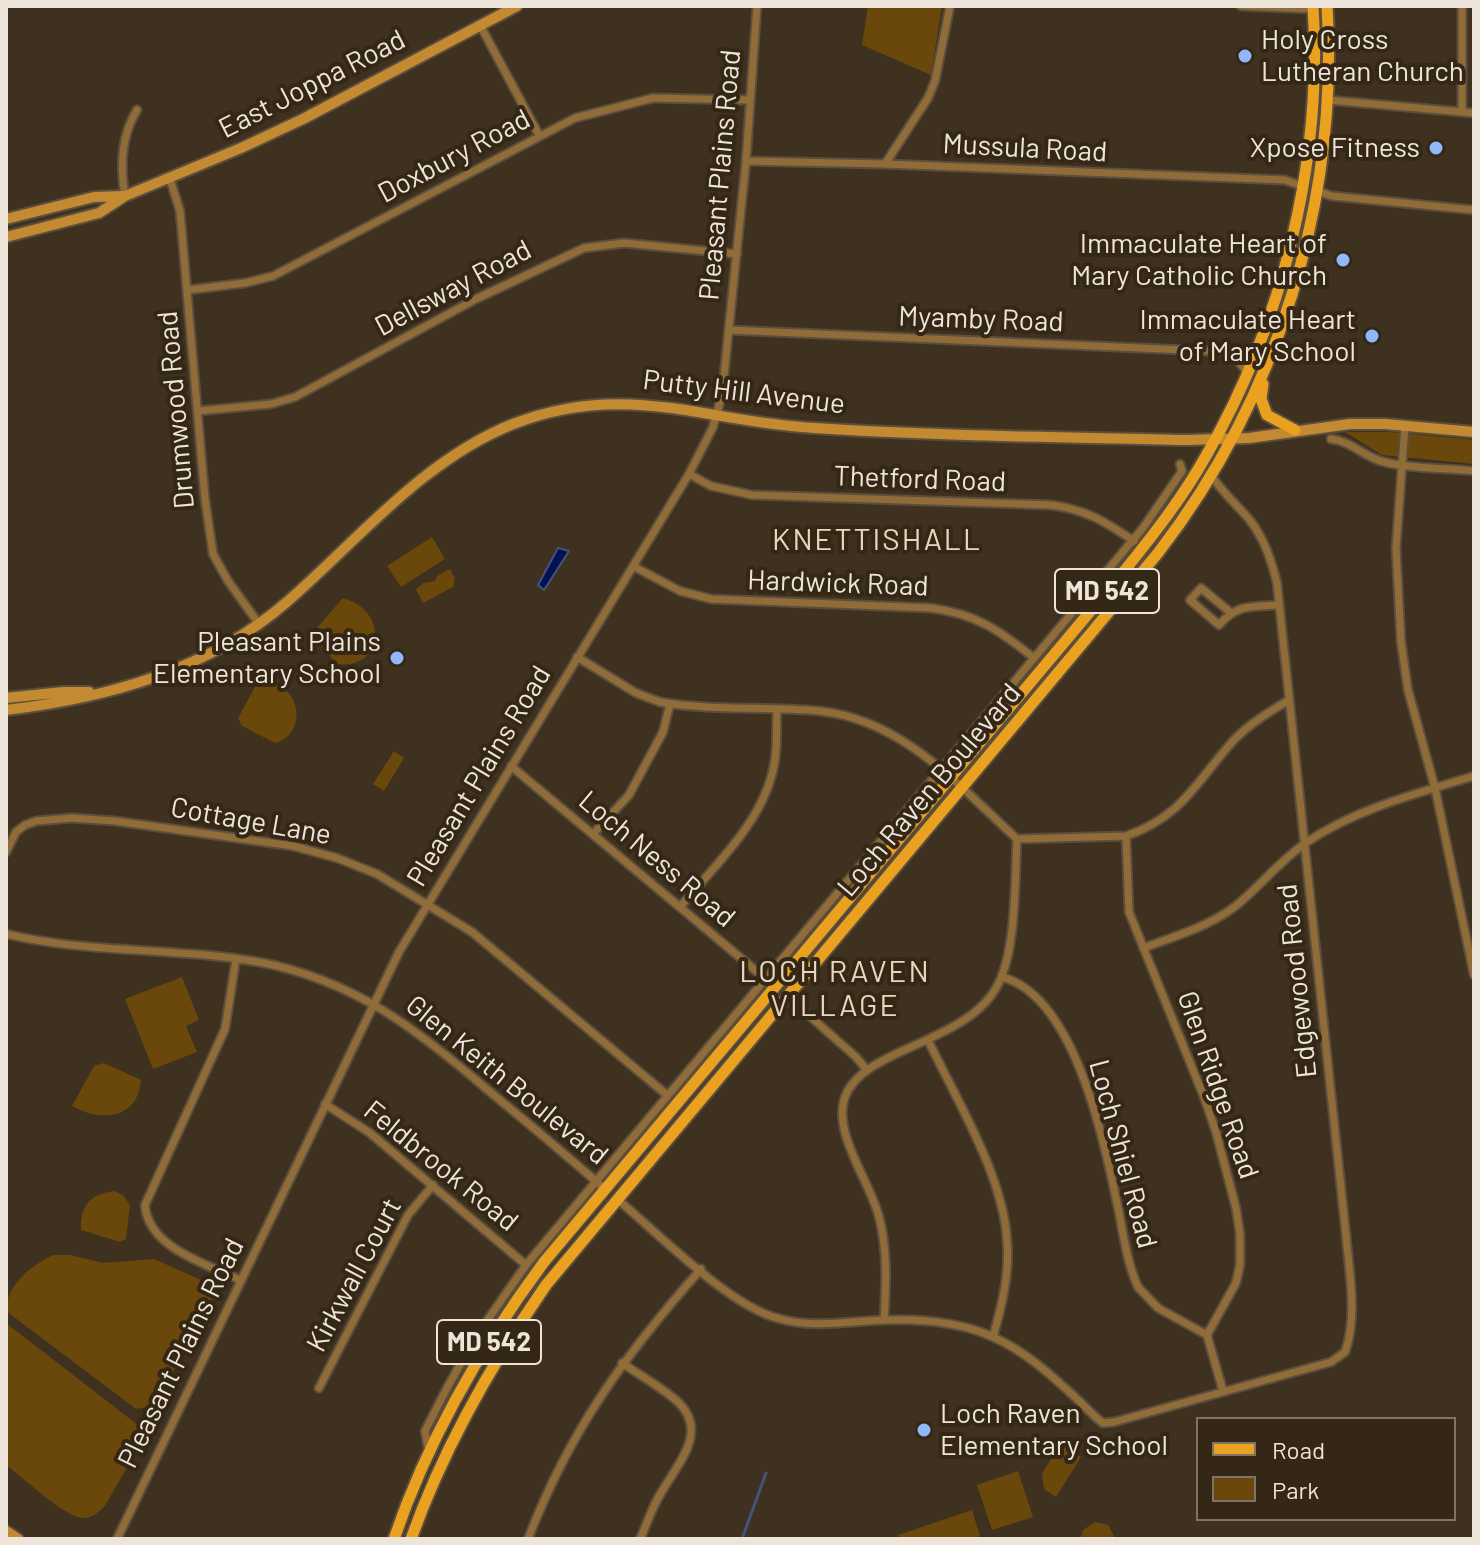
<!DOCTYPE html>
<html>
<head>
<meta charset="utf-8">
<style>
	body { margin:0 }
	#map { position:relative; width:1480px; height:1545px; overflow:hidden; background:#3f311f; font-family:Barlow,sans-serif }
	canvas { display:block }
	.frame { position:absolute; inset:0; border:8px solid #eee5da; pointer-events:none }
	.legend { position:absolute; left:1196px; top:1417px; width:260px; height:104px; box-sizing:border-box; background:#352715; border:2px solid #7f7364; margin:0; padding:10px 14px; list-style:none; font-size:24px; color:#eee5da }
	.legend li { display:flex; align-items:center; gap:16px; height:40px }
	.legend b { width:40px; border:2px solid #7f7364 }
</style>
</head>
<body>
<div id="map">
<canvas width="1480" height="1545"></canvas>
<div class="frame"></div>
<ul class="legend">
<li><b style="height:10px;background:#eba120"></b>Road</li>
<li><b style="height:22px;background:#6a470a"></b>Park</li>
</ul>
</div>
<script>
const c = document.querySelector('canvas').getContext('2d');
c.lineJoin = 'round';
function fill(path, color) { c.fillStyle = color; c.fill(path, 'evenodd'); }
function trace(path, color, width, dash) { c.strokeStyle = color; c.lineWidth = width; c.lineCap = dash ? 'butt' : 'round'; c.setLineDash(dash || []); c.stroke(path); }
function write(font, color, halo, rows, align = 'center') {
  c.font = font + ' Barlow,sans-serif'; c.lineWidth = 8; c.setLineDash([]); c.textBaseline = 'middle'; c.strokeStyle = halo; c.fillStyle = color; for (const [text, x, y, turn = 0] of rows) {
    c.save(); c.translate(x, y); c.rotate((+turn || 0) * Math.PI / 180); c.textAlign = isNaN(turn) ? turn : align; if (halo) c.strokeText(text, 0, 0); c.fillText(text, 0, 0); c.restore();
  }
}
fill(new Path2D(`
	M868 6H942L931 75 862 45Z
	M1345 432H1390L1474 440V464L1382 455Z
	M432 537 445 559 401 587 387 566Z
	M450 569 455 578 453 587 423 603 416 589 424 583 435 581 437 576Z
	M343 598C389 610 385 670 337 664L315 638 316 629Z
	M268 683C301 685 308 735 275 743L242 726 238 718 255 687Z
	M394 751 404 758 384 791 373 784Z
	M182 977 199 1020 186 1026 197 1052 153 1069 125 999Z
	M104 1063 141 1080C138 1120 100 1122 72 1106L94 1066Z
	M114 1191 123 1195 130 1205 126 1239 120 1242 81 1230C80 1206 90 1194 114 1191Z
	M53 1255H70L103 1263 154 1259 219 1288 154 1406 136 1409 6 1311C6 1286 31 1265 53 1255Z
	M6 1323 147 1432 105 1506C98 1512 93 1518 83 1518 67 1519 21 1476 6 1465Z
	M1067 1447 1081 1457 1056 1497 1044 1489 1042 1473 1058 1449Z
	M1018 1471 1033 1517 992 1530 977 1485Z
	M972 1510 980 1536 971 1539H900L898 1535Z
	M1095 1522 1108 1525 1114 1536 1112 1539H1080L1083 1530Z`), '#6a470a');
const water = new Path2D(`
	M558 548 569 551 544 590 538 585Z`);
fill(water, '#001253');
trace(water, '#47517c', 2);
trace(new Path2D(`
	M742 1539 766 1473`), '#47517c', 3);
const street = new Path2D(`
	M1241 6 1313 9
	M480 25 539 135
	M1328 100 1474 113
	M1462 112V6
	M746 161 885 164 1285 180 1302 186
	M885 164 928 98 935 81 950 6
	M170 179 180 211 205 499 213 554 228 581 259 624
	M1317 191 1332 196 1474 210
	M125 196C120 167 121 136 137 110
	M187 290 245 283 273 276 575 118 653 98 750 100
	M729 330 1231 352 1257 347
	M1231 352 1247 372
	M198 411 271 404 295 397 476 299 584 248 624 243 737 254
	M1405 425 1396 548 1401 642 1408 690 1435 788 1474 975
	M1331 439C1351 441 1364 457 1384 462 1412 469 1445 468 1474 471
	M689 474 711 486 752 495 1051 505C1087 510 1104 521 1134 541
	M633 566 680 591 711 599 931 608C976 614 999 630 1034 658
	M1230 612 1201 588 1190 600 1219 625C1238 603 1252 607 1279 605
	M577 657 636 693 660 702C712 711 767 706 820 711 903 720 959 786 1017 839
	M511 766 767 980
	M593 834 629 795 663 732 670 704
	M1126 836 1129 912 1204 1097 1216 1132 1236 1208 1240 1234V1265L1236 1283 1207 1335 1223 1391
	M1017 839 1126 836C1182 817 1196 782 1233 741 1249 724 1269 712 1289 700
	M6 852 16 832 25 825 36 821 72 818 115 821 293 846 337 858 377 874 472 932 667 1095
	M680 907C715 865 764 821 774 765 778 747 776 727 777 709
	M6 934C89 954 176 947 259 962 354 980 418 1030 489 1091 528 1123 567 1156 605 1189
	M1143 948C1173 937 1207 927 1233 908 1259 888 1280 860 1307 842 1356 809 1418 793 1474 776
	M236 959 225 1029 145 1205C148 1248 207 1264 240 1280
	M1002 977C1074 996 1104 1139 1117 1203 1123 1230 1126 1261 1138 1287L1158 1308 1207 1335
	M787 996 856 1057 867 1070
	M928 1040C956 1099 1003 1175 1007 1240 1010 1273 1002 1305 993 1337
	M325 1104 370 1133 526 1265
	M617 1199C658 1233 728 1305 777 1318 812 1329 850 1321 886 1320 922 1319 960 1322 993 1337 1025 1351 1051 1375 1076 1398 1085 1406 1093 1416 1103 1423L1114 1422 1331 1362 1345 1352C1358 1317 1349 1271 1346 1235L1277 583C1271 559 1264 538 1249 519 1236 504 1222 492 1211 475
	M884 1320C886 1286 888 1251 879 1217 870 1181 832 1133 845 1097 864 1045 975 1044 1001 978 1016 942 1015 879 1017 839
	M622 1363C641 1376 663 1388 679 1403 709 1433 676 1466 661 1493 652 1507 647 1524 640 1539
	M319 1388 408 1215 433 1185
	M429 1452 425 1431 447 1388 475 1338 526 1265 1143 528 1182 471 1180 464
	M117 1539 399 952 689 474 713 427 722 395 746 161 757 6
	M528 1539C570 1430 624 1356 701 1269`);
const secondary = new Path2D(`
	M6 219 94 197 123 196
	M6 237 99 213 125 196 241 148 303 119 517 6
	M6 698 63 692H89
	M6 710C107 698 209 670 288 601 359 539 423 460 513 424 626 380 704 422 815 428 939 436 1063 437 1187 440L1249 438 1350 424H1385L1474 432
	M6 1531 18 1539`);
const primary = new Path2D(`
	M1263 384 1261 399 1267 415 1295 430
	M394 1539C428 1439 481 1347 544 1262L1125 570C1154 534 1183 497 1206 456 1283 323 1323 160 1313 6
	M411 1539C443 1449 492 1363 546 1285L1158 553C1278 397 1339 202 1327 6`);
trace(street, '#5b4e3d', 11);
trace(secondary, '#5b4e3d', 14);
trace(primary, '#5b4e3d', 15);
trace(street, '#906c39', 7);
trace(secondary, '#c48a31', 10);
trace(primary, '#eba120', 11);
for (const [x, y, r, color] of [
	[1245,56,8,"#91b8fd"],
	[1436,148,8,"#91b8fd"],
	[1343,260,8,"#91b8fd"],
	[1372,336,8,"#91b8fd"],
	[397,658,8,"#91b8fd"],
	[924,1430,8,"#91b8fd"]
]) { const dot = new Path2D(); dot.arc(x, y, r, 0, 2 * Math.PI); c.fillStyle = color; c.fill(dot); trace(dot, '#352715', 3); }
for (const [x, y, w] of [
	[1107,591,104],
	[489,1342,104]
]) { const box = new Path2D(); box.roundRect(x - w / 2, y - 22, w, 44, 6); c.fillStyle = '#352715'; c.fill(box); trace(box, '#eee5da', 2); }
write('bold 26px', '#eee5da', null, [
	["MD 542",1107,591],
	["MD 542",489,1342]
]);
write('28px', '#eee5da', '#352715', [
	["Holy Cross",1261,40,"left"],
	["Lutheran Church",1261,72,"left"],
	["Xpose Fitness",1420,148],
	["Immaculate Heart of",1327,244],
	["Mary Catholic Church",1327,276],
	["Immaculate Heart",1356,320],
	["of Mary School",1356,352],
	["Pleasant Plains",381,642],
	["Elementary School",381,674],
	["Loch Raven",940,1414,"left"],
	["Elementary School",940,1446,"left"]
], 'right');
write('28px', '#eee5da', '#352715', [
	["East Joppa Road",312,84,-27],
	["Mussula Road",1025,148,3],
	["Doxbury Road",454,156,-28],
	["Pleasant Plains Road",720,175,-85],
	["Dellsway Road",453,288,-28],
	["Myamby Road",981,319,2],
	["Putty Hill Avenue",744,392,7],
	["Drumwood Road",176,410,-95],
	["Thetford Road",920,479,2],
	["Hardwick Road",838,583,2],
	["Pleasant Plains Road",479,776,-59],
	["Loch Raven Boulevard",929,790,-50],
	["Cottage Lane",251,821,10],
	["Loch Ness Road",657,859,40],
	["Edgewood Road",1297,981,-96],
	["Glen Keith Boulevard",507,1080,39],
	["Glen Ridge Road",1218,1085,71],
	["Loch Shiel Road",1123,1154,75],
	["Feldbrook Road",441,1166,39],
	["Kirkwall Court",354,1275,-62],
	["Pleasant Plains Road",181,1353,-64]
]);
c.letterSpacing = '2px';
write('30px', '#e8d6c0', '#352715', [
	["KNETTISHALL",877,540],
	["LOCH RAVEN",835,972],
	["VILLAGE",835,1006]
]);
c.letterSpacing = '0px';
</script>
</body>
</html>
